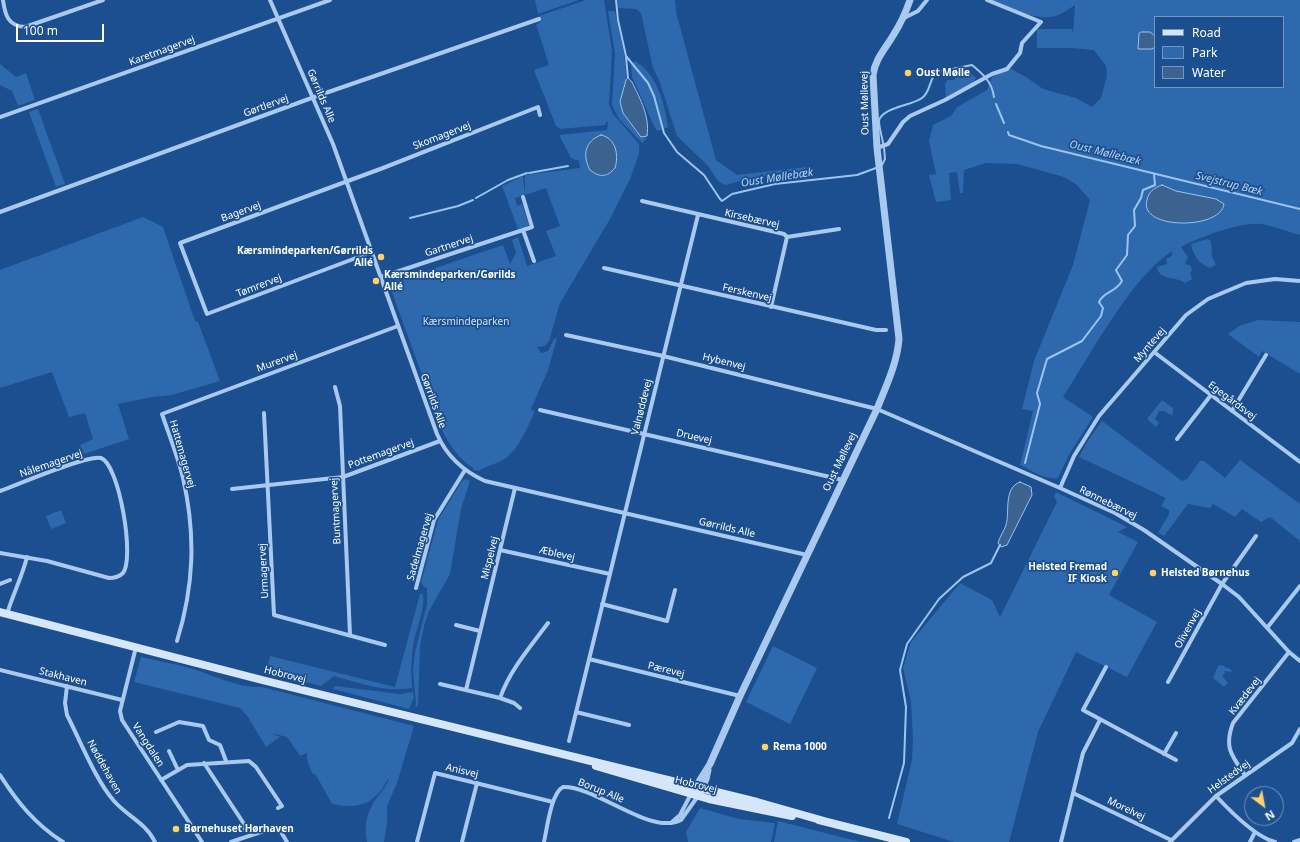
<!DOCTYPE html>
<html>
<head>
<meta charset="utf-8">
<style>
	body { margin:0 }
	#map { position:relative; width:1300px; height:842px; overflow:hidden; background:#1b4f8f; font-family:"Noto Sans",sans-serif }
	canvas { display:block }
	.legend { position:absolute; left:1154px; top:16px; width:130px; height:72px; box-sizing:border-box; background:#1b4f8f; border:1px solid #7695bc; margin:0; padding:5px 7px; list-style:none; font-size:12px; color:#fff }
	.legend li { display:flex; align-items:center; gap:8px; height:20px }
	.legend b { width:20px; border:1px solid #7695bc }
	.north { position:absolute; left:1244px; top:786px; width:40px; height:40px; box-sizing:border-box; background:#1b4f8f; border:1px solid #7695bc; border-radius:50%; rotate:148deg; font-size:11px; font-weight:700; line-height:16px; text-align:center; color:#fff }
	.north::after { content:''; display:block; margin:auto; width:14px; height:18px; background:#ffd166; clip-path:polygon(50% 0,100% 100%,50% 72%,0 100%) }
	.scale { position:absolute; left:16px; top:24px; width:88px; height:18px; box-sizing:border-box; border:2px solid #fff; border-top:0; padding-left:5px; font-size:12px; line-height:14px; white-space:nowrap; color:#fff; -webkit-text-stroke:3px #1b4f8f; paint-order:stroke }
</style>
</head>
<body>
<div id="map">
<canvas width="1300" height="842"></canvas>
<ul class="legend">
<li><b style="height:5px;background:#d6e6fa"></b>Road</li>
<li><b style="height:11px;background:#2e69ad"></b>Park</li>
<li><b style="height:11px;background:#3c6290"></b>Water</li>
</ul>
<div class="north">N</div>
<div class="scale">100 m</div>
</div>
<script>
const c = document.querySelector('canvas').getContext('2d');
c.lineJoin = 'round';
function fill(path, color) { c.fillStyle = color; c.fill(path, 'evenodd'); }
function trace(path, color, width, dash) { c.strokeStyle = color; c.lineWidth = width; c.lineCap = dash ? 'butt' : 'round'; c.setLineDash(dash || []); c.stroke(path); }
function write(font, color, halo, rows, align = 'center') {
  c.font = font + ' "Noto Sans",sans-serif'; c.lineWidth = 3.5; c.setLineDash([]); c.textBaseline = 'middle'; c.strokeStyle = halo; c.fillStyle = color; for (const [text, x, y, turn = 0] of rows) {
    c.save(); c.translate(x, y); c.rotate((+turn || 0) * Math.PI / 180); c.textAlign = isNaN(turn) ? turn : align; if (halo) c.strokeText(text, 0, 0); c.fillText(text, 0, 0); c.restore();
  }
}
fill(new Path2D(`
	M535 0H579L538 14Z
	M586 0H604L612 51 609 105 613 114 639 144V154L630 179 610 219 560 303 549 341 545 346 537 347 541 353 548 351 554 339 557 338 548 370 531 409 534 411 533 416C525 432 517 454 499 462 492 465 487 466 479 471L473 470V468C458 458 450 446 442 430L389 284 391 278 413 271 421 273 503 245 510 264 516 253 512 240 518 237 527 266 556 256 546 231 560 226 546 188 525 195V175L580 168 579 161 571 158 560 137V135L607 130 608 122H606L605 125 560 129 556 126 534 70 549 65 536 24 540 23 539 16Z
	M617 0H675L676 12 716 160 737 175 806 167 805 173 751 178 725 185 718 181 708 166 677 136 659 80 653 68 641 13 636 9 618 8Z
	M991 0H1300V235C1288 232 1274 226 1261 224 1240 222 1200 237 1181 247L1188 257 1185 264 1190 265 1192 270 1190 273 1192 279 1185 283C1176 276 1159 281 1157 267L1167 264 1166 259 1172 256V251C1130 279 1091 354 1063 397L1093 417 1070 453 1058 478C1047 481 1031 470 1020 465L1033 411 1022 409 1034 361 1073 265 1090 200 1076 184 1064 177 1017 164 986 163 964 170 963 193H960L957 172 949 173 951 200 936 202 929 175 936 174 929 141 933 125 951 116 957 107 987 90 992 77 1011 69 1026 77 1043 89 1076 98 1092 107 1101 98 1107 76 1106 66 1094 50 1072 48H1037V29H1072L1073 34 1075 5C1067 10 1060 16 1050 17 1030 19 1009 7 991 0ZM1155 17H1283V87H1155Z
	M608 11H615L624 54 626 73V81L620 101 623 113 641 137 647 138 642 143 619 119 612 105 615 54Z
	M635 61C658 75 664 102 668 127L658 131 655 128 632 77 631 65Z
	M0 64 16 77 26 73 35 100 18 106 12 91 0 85Z
	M970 73 976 78 973 83 946 97 945 85 947 80H953L960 75Z
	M38 109 65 184 56 187 29 112Z
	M523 176 525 195 515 198 517 206 522 204 529 225 518 229 502 186Z
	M143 217 163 227 195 321 198 322 220 381 172 395 152 397 118 404 129 439 84 454 80 445 93 439 85 413 69 417 52 372 0 388V270Z
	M1207 239 1211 241 1212 256 1216 265 1210 268C1199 264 1193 255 1191 244Z
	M1258 320 1300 322V374L1262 351 1259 357 1228 334 1239 326Z
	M1162 400 1173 408V414L1171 415 1164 411H1159L1155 419 1159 423 1156 427 1147 419Z
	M1102 421 1182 481 1187 479 1200 461H1204L1225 478 1240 460 1300 504V541L1270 517 1261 522 1242 509 1235 517 1213 504 1210 508 1188 504 1164 536 1158 533 1169 514V510L1161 506 1166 498 1079 457 1087 442Z
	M466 479 470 481 461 509 450 574 429 611 424 626 420 646 418 706 415 707 416 703 413 670 415 652 427 604V588L424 587 421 582 438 520 462 481Z
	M1056 492 1127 527 1118 532 1138 542 1109 595 1157 622 1127 677 1076 652 1038 732 1009 842H954L897 824 912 760 913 739 911 702 903 668 911 642 960 583 992 600 1000 617 1057 502 1054 497Z
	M61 510 66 523 51 529 46 516Z
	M420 594H423C425 609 417 626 414 641 411 657 411 672 412 688 385 693 360 683 334 676L321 686 290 678 267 670 270 656 395 687Z
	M773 646 817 668 790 724 746 702Z
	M141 657C158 661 176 664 193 669 216 676 237 688 262 687L414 726 397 783 387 806V824L384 842H367C364 826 366 815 375 800 381 791 387 788 389 777 376 803 361 810 332 804L316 775 312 773 307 760V753L300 756 287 737 271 733 280 737 266 747 248 717 240 708 134 682Z
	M1221 665 1232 670 1231 672 1224 671 1225 674 1222 676 1228 683 1224 687 1213 678 1218 666Z
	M335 686 400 694 413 692 414 697 409 709 333 689Z
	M700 808 739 819 775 823 771 842H688L686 832Z
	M778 821 861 842H774Z`), '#2e69ad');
const water = new Path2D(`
	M1141 32H1150L1155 36V47L1152 49H1138L1139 34Z
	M628 78 632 82C640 99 650 116 647 136L641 137 623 113 620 102 626 80Z
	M601 135C616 138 619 155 615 168 607 177 600 178 590 170 582 155 585 141 601 135Z
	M1162 185 1176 191 1216 199 1224 204C1221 230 1138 230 1147 200 1149 191 1154 188 1162 185Z
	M1020 482 1031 487 1032 495 1007 545 1001 547 998 543C1000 536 1004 531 1006 525 1010 512 1003 488 1020 482Z`);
fill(water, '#3c6290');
trace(water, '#9cc4f0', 1);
trace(new Path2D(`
	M616 0 618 20 626 56 648 83 654 96 664 133 677 152 704 175 720 199 722 201 732 194 775 184 857 175 876 168
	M626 57 628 78
	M996 104 1004 123
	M1008 132 1009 135 1041 146 1300 209
	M883 143C882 136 879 128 879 121 881 108 913 105 922 98 931 92 929 78 937 72L972 65C983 74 992 82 994 97
	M882 165 885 159 884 147
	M529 173 568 166
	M476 198 508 180 527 173
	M410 218 458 206 473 200
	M1025 463 1040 404 1037 393 1047 359 1082 341 1101 316 1103 308 1099 302C1105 290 1114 294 1122 281L1116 270 1127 255 1128 235 1135 226 1134 210 1141 198 1143 190 1155 185 1154 174
	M889 818 904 763 906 707 900 670 907 644 939 599 963 577 991 563 1000 545`), '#9cc4f0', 2);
trace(new Path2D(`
	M3 0C5 15 8 26 25 27L103 0
	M270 0 333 144 437 434C447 457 463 471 485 481L807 555
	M904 18 918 11 927 0
	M0 117 330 0
	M877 148 888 144 903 122 910 116 945 100 992 74 1007 69 1020 53 1022 43 1041 22 987 0
	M642 201 784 234 787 237 771 307
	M0 212 317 96 539 19
	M523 230 534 261
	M787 237 839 229
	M372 252 207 314 180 243 383 168 538 107 540 115
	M604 268 876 330H886
	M381 277 532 227 523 197
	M566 335 663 356 877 409 1060 488 1115 513 1144 530 1222 584 1239 597 1289 652 1300 661
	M1154 352 1300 462
	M335 387 340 406 350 635
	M540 410 843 480
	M1232 411 1266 355
	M264 413 274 615 385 645
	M1177 439 1211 395
	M1060 488 1074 456 1099 416 1186 315 1208 299 1246 283 1275 279 1300 281
	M232 489 343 477 440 441
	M0 491C17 485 88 454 101 458 119 464 135 558 123 573 119 577 114 578 109 578L47 561 0 553
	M500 550 610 574
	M0 584 10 580
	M416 588 434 520 465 470
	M602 604 667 621 675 590
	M7 614C13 594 22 577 27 557
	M456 625 480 631
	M1267 628 1300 586
	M177 641C194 586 196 535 183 478 178 457 169 435 162 414L398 326
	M136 647 120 711 122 720 202 842
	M589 659 740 696
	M1106 667 1083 710 1176 760
	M0 670 122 700
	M1168 682 1222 584 1256 536
	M440 684 500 698C510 670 530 647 548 623
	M67 686 65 703 67 715C80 740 96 781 114 801 127 816 146 823 155 842
	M466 690 515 488
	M500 698 514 703 520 708
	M576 712 629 725
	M156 732 179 722 203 726 209 740 220 745 226 761
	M569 741 698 215
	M169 751 178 770
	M1164 754 1176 733
	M204 763 246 827 241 831
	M0 775C18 803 35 824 63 842
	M1245 775C1231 755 1224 747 1233 723L1289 652
	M161 780 187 765 249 761 256 767 282 806 278 808
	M1073 793 1171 840
	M1216 796C1230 811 1255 837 1275 842
	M672 822 680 815 691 794
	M231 842 273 828 281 832 287 842
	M417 842 435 773 553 802
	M462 842 477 783
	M544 842C547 829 551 793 563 787 597 786 650 836 681 820L698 796
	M1061 842 1083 753 1100 720
	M1170 842 1216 796 1292 743 1300 729
	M1250 842 1255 832
	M1294 842 1300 840`), '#a9c9ee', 4);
trace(new Path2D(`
	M693 791 710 764 740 696 877 409C886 386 897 364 899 339L877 148 873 75C875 59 886 48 894 34 901 23 906 12 910 0
	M700 792 706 779 708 770`), '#a9c9ee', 7);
trace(new Path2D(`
	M0 612 262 680 757 802 824 821
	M596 766 709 799 792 816
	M819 820 906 842`), '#d6e6fa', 8);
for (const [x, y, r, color] of [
	[908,73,4,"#ffd166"],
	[381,257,4,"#ffd166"],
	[376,281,4,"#ffd166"],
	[1115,573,4,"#ffd166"],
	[1153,573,4,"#ffd166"],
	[765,747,4,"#ffd166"],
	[176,829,4,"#ffd166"]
]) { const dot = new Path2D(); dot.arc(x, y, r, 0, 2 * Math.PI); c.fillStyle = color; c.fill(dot); trace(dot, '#1b4f8f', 1.5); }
write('10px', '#fff', '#1b4f8f', [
	["Karetmagervej",162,51,-20],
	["Gørrilds Alle",321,96,67],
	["Oust Møllevej",865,103,-91],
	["Gørtlervej",266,106,-20],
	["Skomagervej",442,136,-21],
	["Bagervej",241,212,-20],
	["Kirsebærvej",752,219,13],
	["Gartnervej",449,246,-18],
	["Tømrervej",259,286,-21],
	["Ferskenvej",747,293,13],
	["Myntevej",1150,345,-49],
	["Murervej",277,362,-20],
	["Hybenvej",724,362,14],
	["Gørrilds Alle",433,401,70],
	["Egegårdsvej",1232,401,37],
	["Valnøddevej",642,407,-76],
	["Druevej",694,437,13],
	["Hattemagervej",182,454,74],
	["Pottemagervej",381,454,-20],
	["Oust Møllevej",840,462,-64],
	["Nålemagervej",51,464,-19],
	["Rønnebærvej",1108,503,26],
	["Buntmagervej",336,511,-93],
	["Gørrilds Alle",727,528,13],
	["Sadelmagervej",420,547,-74],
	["Æblevej",557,554,13],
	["Mispelvej",490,558,-76],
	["Urmagervej",264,571,-93],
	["Olivenvej",1188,629,-61],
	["Pærevej",666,670,14],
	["Hobrovej",285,675,14],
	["Stakhaven",63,677,14],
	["Kvædevej",1245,696,-52],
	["Vangdalen",148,745,57],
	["Nøddehaven",104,767,61],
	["Anisvej",462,771,13],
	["Helstedvej",1229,777,-36],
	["Hobrovej",696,785,14],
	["Borup Alle",601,791,22],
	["Morelvej",1126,809,26]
]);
write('bold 10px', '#fff', '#1b4f8f', [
	["Oust Mølle",916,73],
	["Kærsmindeparken/Gørrilds",373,251,"right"],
	["Allé",373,263,"right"],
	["Kærsmindeparken/Gørilds",384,275],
	["Allé",384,287],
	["Helsted Fremad",1107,567,"right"],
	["IF Kiosk",1107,579,"right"],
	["Helsted Børnehus",1161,573],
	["Rema 1000",773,747],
	["Børnehuset Hørhaven",184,829]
], 'left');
write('10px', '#cfe3fa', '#1b4f8f', [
	["Kærsmindeparken",466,322]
]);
write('italic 11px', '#b5d3f5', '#1b4f8f', [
	["Oust Møllebæk",1105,153,14],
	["Oust Møllebæk",777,178,-9],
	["Svejstrup Bæk",1229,184,14]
]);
</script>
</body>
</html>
